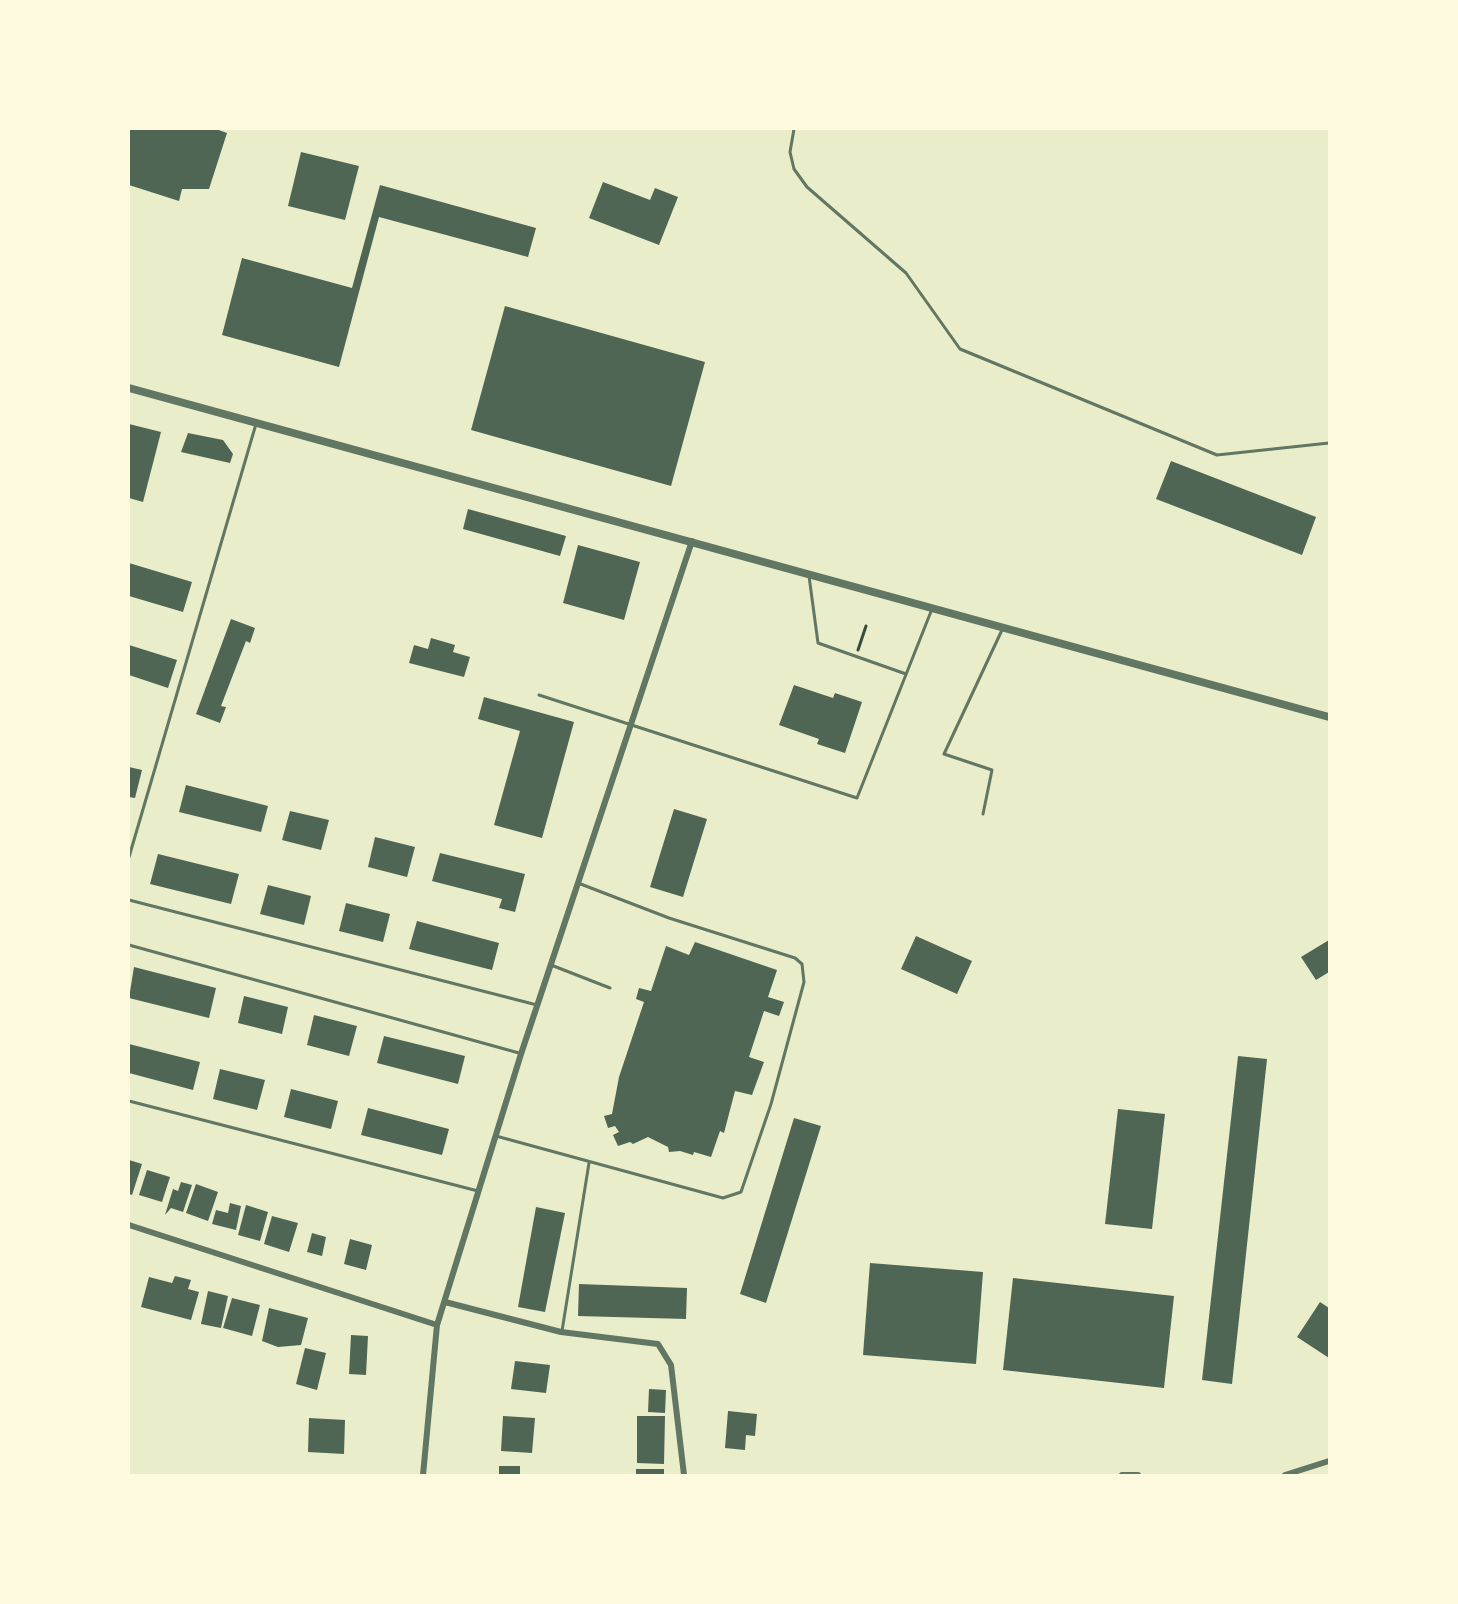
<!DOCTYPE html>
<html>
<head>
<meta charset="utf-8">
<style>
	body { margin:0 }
	#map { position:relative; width:1458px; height:1604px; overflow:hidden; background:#e9edc9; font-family:Manrope,sans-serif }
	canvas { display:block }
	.frame { position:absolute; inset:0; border:130px solid #fefae0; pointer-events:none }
</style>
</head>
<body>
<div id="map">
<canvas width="1458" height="1604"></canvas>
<div class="frame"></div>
</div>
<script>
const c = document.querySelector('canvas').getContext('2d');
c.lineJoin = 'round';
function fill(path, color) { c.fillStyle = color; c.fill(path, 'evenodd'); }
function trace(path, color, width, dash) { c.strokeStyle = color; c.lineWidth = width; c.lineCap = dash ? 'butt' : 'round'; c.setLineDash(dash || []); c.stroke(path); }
fill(new Path2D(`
	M129 129H216L227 133 209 189H182L179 201 129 185Z
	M301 152 359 166 345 220 288 206Z
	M603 182 650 200 655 188 678 197 659 245 589 218Z
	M380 185 536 228 528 257 379 217 339 367 222 335 242 258 352 288Z
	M505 306 705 362 671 486 471 430Z
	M129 424 161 432 143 502 129 498Z
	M188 433 223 440 233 454 230 463 181 452Z
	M1171 461 1316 517 1302 555 1156 499Z
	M468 509 566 536 560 556 463 529Z
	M578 545 640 562 624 620 563 603Z
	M129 563 192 582 183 612 129 596Z
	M231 619 255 628 250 643 246 641 221 706 226 707 220 723 196 714Z
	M431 638 455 645 453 652 470 657 464 677 409 663 414 645 428 649Z
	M129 645 177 660 168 688 129 675Z
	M794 685 833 698 835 693 862 702 845 753 817 744 819 739 779 725Z
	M484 697 574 722 542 838 494 825 520 731 478 719Z
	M129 767 142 770 135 798 129 797Z
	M186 785 268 806 261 832 179 812Z
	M674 809 707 819 683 897 650 887Z
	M290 811 329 820 321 850 282 840Z
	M375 837 415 847 407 877 368 867Z
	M440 853 525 874 515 912 499 908 502 899 432 881Z
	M158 854 239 874 231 904 150 884Z
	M268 885 311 896 304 925 260 914Z
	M346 903 390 914 383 942 339 931Z
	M417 921 499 943 492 970 409 949Z
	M916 936 972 961 957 994 901 969Z
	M1329 940V972L1316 980 1301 957Z
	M695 942 777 970 768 997 784 1002 779 1016 764 1011 749 1057 764 1062 752 1095 735 1091 724 1133 720 1131 711 1157 694 1152 693 1155 680 1151 669 1152 668 1147 648 1137 633 1144 630 1142 618 1146 613 1135 619 1132 615 1126 608 1128 604 1116 612 1114 619 1077 644 1002 636 999 639 988 651 991 666 946 689 955Z
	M134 967 216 988 209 1018 129 998Z
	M244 996 288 1007 282 1034 238 1023Z
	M314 1015 357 1026 349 1056 307 1045Z
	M384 1036 465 1056 458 1084 377 1063Z
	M129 1044 200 1062 193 1090 129 1073Z
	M1238 1056 1267 1059 1232 1384 1202 1380Z
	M220 1069 265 1080 257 1110 213 1099Z
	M291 1089 338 1101 331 1129 284 1117Z
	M368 1108 449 1129 442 1155 361 1135Z
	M1118 1109 1165 1114 1152 1229 1105 1224Z
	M794 1118 821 1126 766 1303 740 1294Z
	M129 1160 142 1164 132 1195 129 1194Z
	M147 1170 170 1177 162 1202 139 1195Z
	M181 1182 192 1185 183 1212 171 1208 165 1215 173 1189 178 1191Z
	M196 1184 218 1192 208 1221 186 1213Z
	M230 1203 241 1206 236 1230 212 1224 216 1210 228 1213Z
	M246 1205 268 1212 260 1241 238 1235Z
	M536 1207 565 1213 545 1312 518 1307Z
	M272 1216 298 1223 289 1252 264 1244Z
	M312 1233 326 1237 322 1256 307 1252Z
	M350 1239 372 1245 366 1270 344 1264Z
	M870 1263 983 1272 976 1364 863 1355Z
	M175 1276 191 1280 188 1289 199 1292 191 1320 141 1307 149 1277 172 1283Z
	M1013 1278 1174 1296 1164 1388 1003 1370Z
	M579 1284 687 1288 686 1319 578 1316Z
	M208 1291 228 1296 221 1328 201 1324Z
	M232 1298 260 1305 252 1336 223 1328Z
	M1320 1302 1329 1308V1358L1297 1337Z
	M269 1308 308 1318 301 1345 278 1347 262 1341Z
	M351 1335 368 1336 366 1375 349 1374Z
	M305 1348 326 1353 317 1390 296 1384Z
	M515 1361 550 1365 546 1393 511 1389Z
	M649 1389 666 1390 665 1413 648 1412Z
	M728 1411 757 1414 755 1436 746 1435 745 1450 725 1448Z
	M503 1416 535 1418 532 1453 501 1451Z
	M637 1416H665L664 1464 637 1463Z
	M309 1418 345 1420 344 1454 308 1452Z
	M499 1466H520V1475H499Z
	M636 1469H664V1475H636Z`), '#4f6655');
trace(new Path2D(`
	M858 650 866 626`), '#344e41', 3);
trace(new Path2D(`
	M794 129 790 152 794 169 807 187 906 273 960 349 1217 455 1329 443
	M809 576 818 643 906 674
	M539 695 857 798 932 609
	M983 814 992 770 944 754 1002 630
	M129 857 256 424
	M129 900 537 1005
	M129 945 519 1053
	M551 965 610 988
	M129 1101 478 1191
	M496 1136 723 1198 741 1192 771 1104 804 982 802 964 795 958 669 918 578 883
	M562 1331 589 1163`), '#617663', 3);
trace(new Path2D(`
	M129 1225 437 1325
	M445 1302 561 1332 658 1344 671 1365 684 1475
	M423 1475 437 1325 521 1054 692 541
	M1122 1475H1138
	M1285 1475 1329 1461`), '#617663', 6);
trace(new Path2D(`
	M129 388 1329 717`), '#617663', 8);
</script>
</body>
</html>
